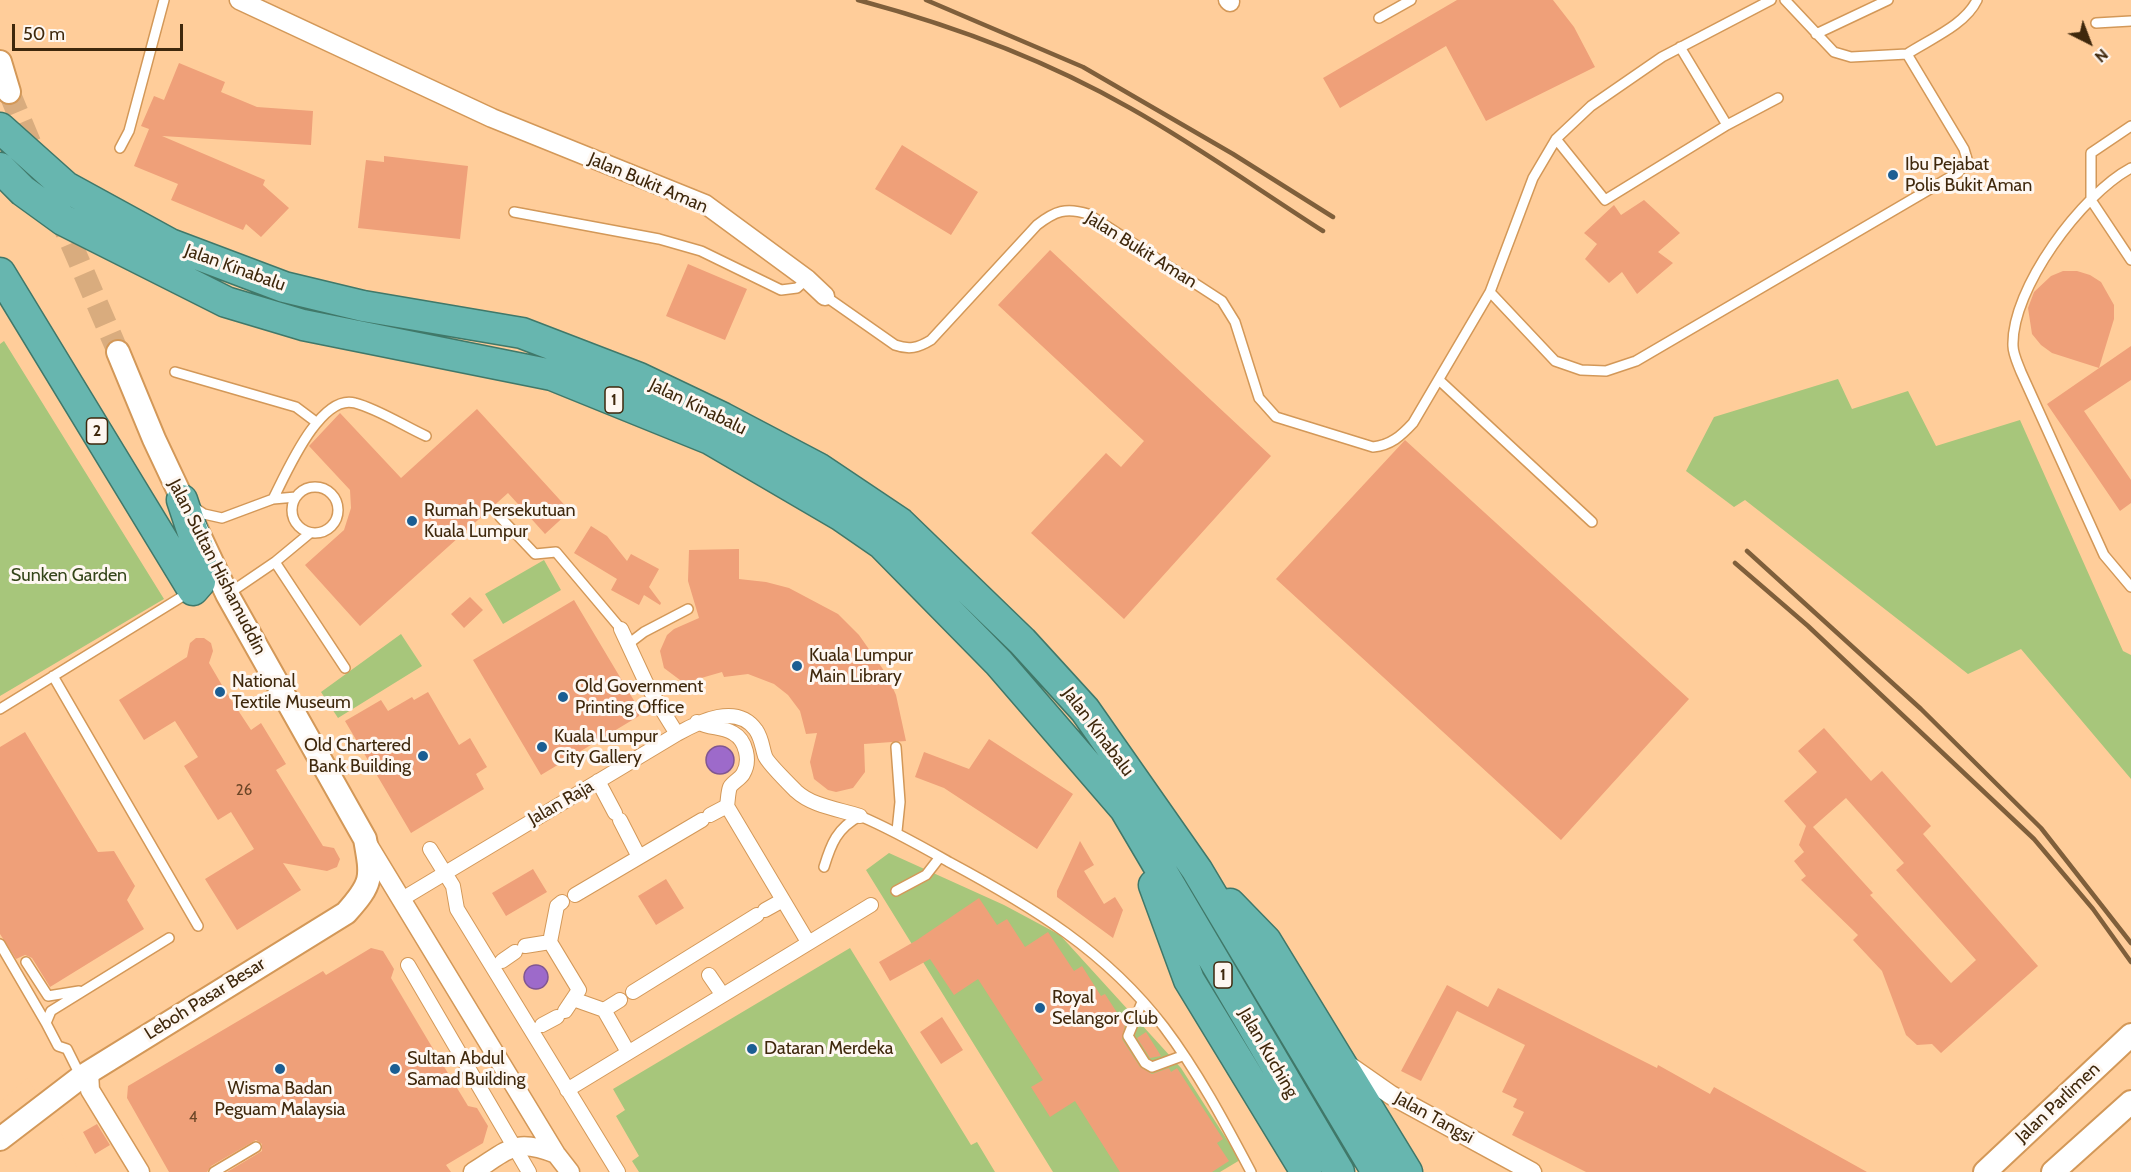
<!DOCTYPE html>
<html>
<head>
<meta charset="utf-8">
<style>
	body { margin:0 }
	#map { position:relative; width:2131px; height:1172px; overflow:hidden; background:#ffcd9a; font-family:Cabin,sans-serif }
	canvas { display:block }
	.north { position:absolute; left:2059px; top:12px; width:60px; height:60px; -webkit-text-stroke:4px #fef7f1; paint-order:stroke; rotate:138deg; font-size:16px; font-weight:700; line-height:24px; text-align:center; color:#3f280c }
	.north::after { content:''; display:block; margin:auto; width:21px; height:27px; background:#3f280c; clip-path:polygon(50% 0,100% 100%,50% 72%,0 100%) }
	.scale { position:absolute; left:12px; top:24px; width:171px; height:27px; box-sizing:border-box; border:3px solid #3f280c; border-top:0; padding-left:8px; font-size:18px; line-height:21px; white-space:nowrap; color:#3f280c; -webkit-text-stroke:4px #fef7f1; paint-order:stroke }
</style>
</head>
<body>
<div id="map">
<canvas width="2131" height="1172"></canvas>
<div class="north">N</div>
<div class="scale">50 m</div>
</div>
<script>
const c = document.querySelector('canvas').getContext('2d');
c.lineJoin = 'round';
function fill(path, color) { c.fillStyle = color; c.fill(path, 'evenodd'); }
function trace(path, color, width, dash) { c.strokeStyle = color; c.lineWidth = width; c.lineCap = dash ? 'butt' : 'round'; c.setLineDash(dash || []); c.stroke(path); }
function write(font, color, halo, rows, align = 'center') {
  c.font = font + ' Cabin,sans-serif'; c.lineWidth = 6; c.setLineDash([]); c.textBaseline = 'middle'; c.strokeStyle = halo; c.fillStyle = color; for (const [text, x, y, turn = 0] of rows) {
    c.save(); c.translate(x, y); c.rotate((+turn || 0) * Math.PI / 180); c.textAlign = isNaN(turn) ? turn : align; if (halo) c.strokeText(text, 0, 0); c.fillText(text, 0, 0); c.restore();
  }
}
fill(new Path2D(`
	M4 341 164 599 0 696V344Z
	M1838 379 1852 409 1908 391 1936 446 2020 420 2123 651 2131 655V779L2021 649 1968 674 1745 500 1734 507 1686 471 1714 417Z
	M544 560 561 590 503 624 485 594Z
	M401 634 422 666 338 718 321 692Z
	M889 853 1004 905 1060 935 1181 1068 1240 1160 1220 1172H1053L866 870Z
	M850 948 971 1145 977 1142 995 1172H639L632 1161 639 1156 616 1116 625 1110 613 1089Z`), '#a7c67b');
const water = new Path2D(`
	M706 760a14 14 0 1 1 28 0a14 14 0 1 1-28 0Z
	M524 977a12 12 0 1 1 24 0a12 12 0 1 1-24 0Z`);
fill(water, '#9d6aca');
trace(water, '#815691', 1.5);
fill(new Path2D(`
	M27 1078 60 1131 79 1172H0V1102Z`), '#ffcd9a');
fill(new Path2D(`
	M1457 0H1553L1574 27 1595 67 1486 121 1446 46 1340 108 1323 78Z
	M179 63 225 82 221 92 257 107 313 111 311 145 162 136 265 180 263 185 289 208 261 237 246 224 243 230 171 200 178 184 134 166 149 129 141 126 154 96 164 100Z
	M902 145 978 192 951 235 875 189Z
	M384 156 468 166 460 239 358 228 366 160 384 162Z
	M1644 200 1680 233 1658 252 1673 263 1637 294 1622 272 1609 283 1585 259 1597 244 1584 233 1614 205 1621 215Z
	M1050 250 1271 456 1124 619 1031 533 1106 453 1121 467 1144 441 998 305Z
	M688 264 747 289 725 340 666 316Z
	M2063 271H2077L2090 275 2101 282 2114 305V319L2099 368 2052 353 2041 345 2032 334 2028 308 2034 292 2051 276Z
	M2131 346V380L2084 411 2131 480V503L2120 511 2047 404Z
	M477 409 570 511 545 534 508 493 360 626 305 565 344 530 351 508 350 490 309 446 340 413 401 478Z
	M1405 440 1689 699 1561 840 1276 579Z
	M591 526 607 536 627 561 631 554 659 569 649 587 661 603 660 605 644 595 639 605 611 590 617 579 574 553Z
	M739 549V579L766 582 789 588 838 614 859 635 887 675 896 695 906 741 864 744 865 772 853 788 836 792 828 790 814 779 810 762 817 733 806 734 800 711 788 695 774 684 748 674 724 677 722 672 684 683 664 668 660 651 667 635 674 629 699 618 688 581 689 550Z
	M470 597 483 610 464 628 451 614Z
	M574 600 639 709V716L541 775 473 660Z
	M196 638H204L211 643 213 651 209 663 226 692 251 730 261 723 286 764 276 770 323 846 334 848 340 859 337 867 327 871 283 863 301 890 237 930 205 879 254 849 231 812 218 820 184 766 198 757 175 721 144 740 119 700 187 657 190 643Z
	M428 692 459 745 470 738 487 767 476 774 484 789 411 833 345 721 381 700 388 711 412 697 414 700Z
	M1824 728 1871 781 1882 771 1931 826 1923 834 2038 966 1941 1053 1932 1044 1917 1045 1906 1035 1882 971 1853 940 1858 935 1801 880 1806 876 1794 861 1804 852 1799 845 1806 826 1784 801 1817 772 1798 751ZM1846 798 1904 863 1896 870 1976 960 1951 983 1870 895 1873 893 1813 827Z
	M25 732 98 852 114 851 135 886 127 900 144 929 50 987 32 958 25 955 16 959 0 934V747Z
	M989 739 1073 794 1037 849 944 788 915 777 924 752 969 769Z
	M1080 841 1094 865 1084 871 1104 904 1115 897 1123 910 1113 938 1057 897V891Z
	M533 869 547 892 506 916 492 893Z
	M666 879 684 908 656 925 638 896Z
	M979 898 997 925 1007 919 1025 947 1048 932 1074 971 1082 966 1101 996 1105 994 1125 1025 1122 1039 1140 1067 1152 1074 1169 1068 1171 1072 1177 1068 1223 1139 1217 1143 1229 1161 1212 1172H1120L1075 1101 1050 1117 1031 1087 1043 1080 978 979 954 995 930 959 890 981 879 962 917 940Z
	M371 948 383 951 394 969 391 978 429 1042 468 1106 477 1108 488 1126 483 1143 446 1165 451 1172H227L262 1151V1144L256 1140 211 1166 207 1172H169L127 1098 128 1086 323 971 326 975Z
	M1447 985 1488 1007 1498 988 1657 1068 1658 1065 1710 1094 1714 1087 1867 1172H1586L1512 1135 1524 1112 1513 1107 1517 1099 1502 1092 1525 1045 1457 1011 1421 1081 1401 1071Z
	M942 1017 963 1050 941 1064 920 1032Z
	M1146 1032 1161 1056 1150 1058 1137 1038Z
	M97 1124 110 1145 95 1154 83 1132Z`), '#efa079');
trace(new Path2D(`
	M9 92 36 157
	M58 213 118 352`), '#d9ac7e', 22, [22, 11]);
const service = new Path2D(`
	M1785 0 1834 52 1851 57 1907 54
	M1379 18 1411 0
	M2096 23 2131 21
	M1816 34 1888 0
	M1680 47 1727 125 1778 98
	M2131 126 2091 153V200L2131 260
	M1556 139 1605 200 1727 125
	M120 148 129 131 164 0
	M2131 168C2082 194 2011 289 2013 346 2013 354 2018 364 2021 372L2104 555 2131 587
	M514 212 659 239 701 251 781 290 797 288 807 279
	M1490 292 1555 361 1581 370 1606 371 1636 361 1959 172 1967 159 1964 149 1907 54C1930 39 1965 25 1977 0
	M825 296 895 345C909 350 918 348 931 340L1037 225C1055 211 1066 207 1088 214L1222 301 1235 322 1259 398 1276 417 1373 447C1391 445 1401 436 1413 423L1490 292 1533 178 1556 139 1591 106 1662 57 1771 0
	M175 372 296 407 316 422
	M1439 380 1592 522
	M292 510a23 23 0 1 1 46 0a23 23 0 1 1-46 0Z
	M273 499C286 474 320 393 355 403 378 409 404 426 426 436
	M192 506 204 514 222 518 273 499 296 497
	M500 517 535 554 556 552 621 629
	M275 562 345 668
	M228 594 275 562 310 533
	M627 645 644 632 688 609
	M53 676 198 926
	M0 709 188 593
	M896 747 900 802 897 831
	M824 867C831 844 837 828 860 816 891 829 919 845 949 862 1031 906 1106 951 1164 1027 1198 1072 1225 1123 1251 1172
	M896 891 926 875 940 857
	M0 944 46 1023
	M26 962 48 996 79 991
	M1142 1002 1128 1036 1145 1063 1152 1067 1182 1056
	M81 1077 67 1049 58 1046 46 1023 51 1011 169 938
	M214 1172 256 1147`);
const pedestrian = new Path2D(`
	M621 629 648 687 677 734
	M697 722C711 729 721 726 733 733 746 740 751 761 743 774 740 779 733 782 730 787 728 792 728 800 727 806L808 942
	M598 781 615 813
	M710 815 727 806
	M620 820 639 857
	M430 849 453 886 457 909 618 1172
	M575 895 702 820
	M402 899 677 734C700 721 737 703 756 730 762 739 762 747 765 756 767 762 790 785 796 791 812 806 838 809 860 816
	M765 910 783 900
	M550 942 557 906 562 902
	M525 946 550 942 579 990 565 1011
	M502 961 515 952
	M408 965 529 1172
	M709 975 722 994
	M633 992 757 915
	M573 999 604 1010 628 1052
	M604 1010 620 1000
	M542 1025 557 1017
	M567 1090 871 905`);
const minor = new Path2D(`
	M239 0 492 118 705 204 807 279 825 296
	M1228 0 1230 2
	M367 843 556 1154 570 1172
	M1348 1065 1391 1095 1532 1172
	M89 1072 90 1090 140 1172
	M473 1172C509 1150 514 1137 556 1154`);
const tertiary = new Path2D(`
	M0 62 9 92
	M0 1139 81 1077 346 913C373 883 372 878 365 839L227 594 154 439 118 352
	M1985 1172 2131 1035
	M2053 1172 2131 1102`);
const trunk = new Path2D(`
	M0 128 66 187 170 244 284 287 363 306 522 333 639 378 723 418 818 468 900 523 1022 641 1085 710 1197 870 1377 1172
	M0 168 23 191 63 220 226 302 303 325 552 375 710 439 840 515 882 544 999 663 1125 809 1339 1172
	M0 273 193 590 200 582 201 557 182 500
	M1154 885 1189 980 1306 1172
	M1230 904 1266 941 1407 1172`);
trace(service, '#d39858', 12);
trace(pedestrian, '#d39858', 16);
trace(minor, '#d39858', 21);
trace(tertiary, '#d39858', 26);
trace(trunk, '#407869', 33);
trace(service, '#fff', 9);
trace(pedestrian, '#fff', 14);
trace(minor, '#fff', 18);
trace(tertiary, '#fff', 22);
trace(trunk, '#67b6af', 30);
trace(new Path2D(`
	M858 0C952 25 1046 60 1130 108 1196 145 1259 190 1323 231
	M926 0 1083 67 1233 154 1333 217
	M1747 551 1921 709 2041 828 2131 943
	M1735 563 1808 626 2034 839 2093 909 2131 962`), '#7f5f3b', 4.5);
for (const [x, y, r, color] of [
	[1893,175,6,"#1b5e93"],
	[412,521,6,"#1b5e93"],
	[797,666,6,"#1b5e93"],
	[220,692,6,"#1b5e93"],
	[563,697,6,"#1b5e93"],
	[542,747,6,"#1b5e93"],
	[423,756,6,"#1b5e93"],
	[1040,1008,6,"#1b5e93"],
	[752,1049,6,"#1b5e93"],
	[280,1069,6,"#1b5e93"],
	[395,1069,6,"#1b5e93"]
]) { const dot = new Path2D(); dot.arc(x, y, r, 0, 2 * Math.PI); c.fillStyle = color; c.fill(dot); trace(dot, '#fef7f1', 2); }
write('15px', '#6b4627', null, [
	["26",244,791],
	["4",193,1118]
]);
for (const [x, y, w] of [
	[614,400,18],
	[97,431,21],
	[1223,975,18]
]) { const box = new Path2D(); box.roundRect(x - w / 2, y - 13, w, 26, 4.5); c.fillStyle = '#fef7f1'; c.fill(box); trace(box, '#3f280c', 1.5); }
write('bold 16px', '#3f280c', null, [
	["1",614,400],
	["2",97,431],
	["1",1223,975]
]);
write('18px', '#3f280c', '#fef7f1', [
	["Ibu Pejabat",1905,165],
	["Polis Bukit Aman",1905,186],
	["Rumah Persekutuan",424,511],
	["Kuala Lumpur",424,532],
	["Kuala Lumpur",809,656],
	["Main Library",809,677],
	["National",232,682],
	["Textile Museum",232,703],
	["Old Government",575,687],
	["Printing Office",575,708],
	["Kuala Lumpur",554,737],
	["City Gallery",554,758],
	["Old Chartered",411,746,"right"],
	["Bank Building",411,767,"right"],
	["Royal",1052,998],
	["Selangor Club",1052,1019],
	["Dataran Merdeka",764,1049],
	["Sultan Abdul",407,1059],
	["Samad Building",407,1080],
	["Wisma Badan",280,1089,"center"],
	["Peguam Malaysia",280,1110,"center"]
], 'left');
write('18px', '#3f280c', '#fef7f1', [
	["Jalan Bukit Aman",648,183,23],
	["Jalan Bukit Aman",1141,250,32],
	["Jalan Kinabalu",235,268,20],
	["Jalan Kinabalu",698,407,26],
	["Jalan Sultan Hishamuddin",217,567,63],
	["Jalan Kinabalu",1098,732,53],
	["Jalan Raja",561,803,-30],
	["Leboh Pasar Besar",205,999,-32],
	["Jalan Kuching",1268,1053,60],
	["Jalan Parlimen",2058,1103,-43],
	["Jalan Tangsi",1434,1118,29]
]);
write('18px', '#344519', '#fef7f1', [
	["Sunken Garden",69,576]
]);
</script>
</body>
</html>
